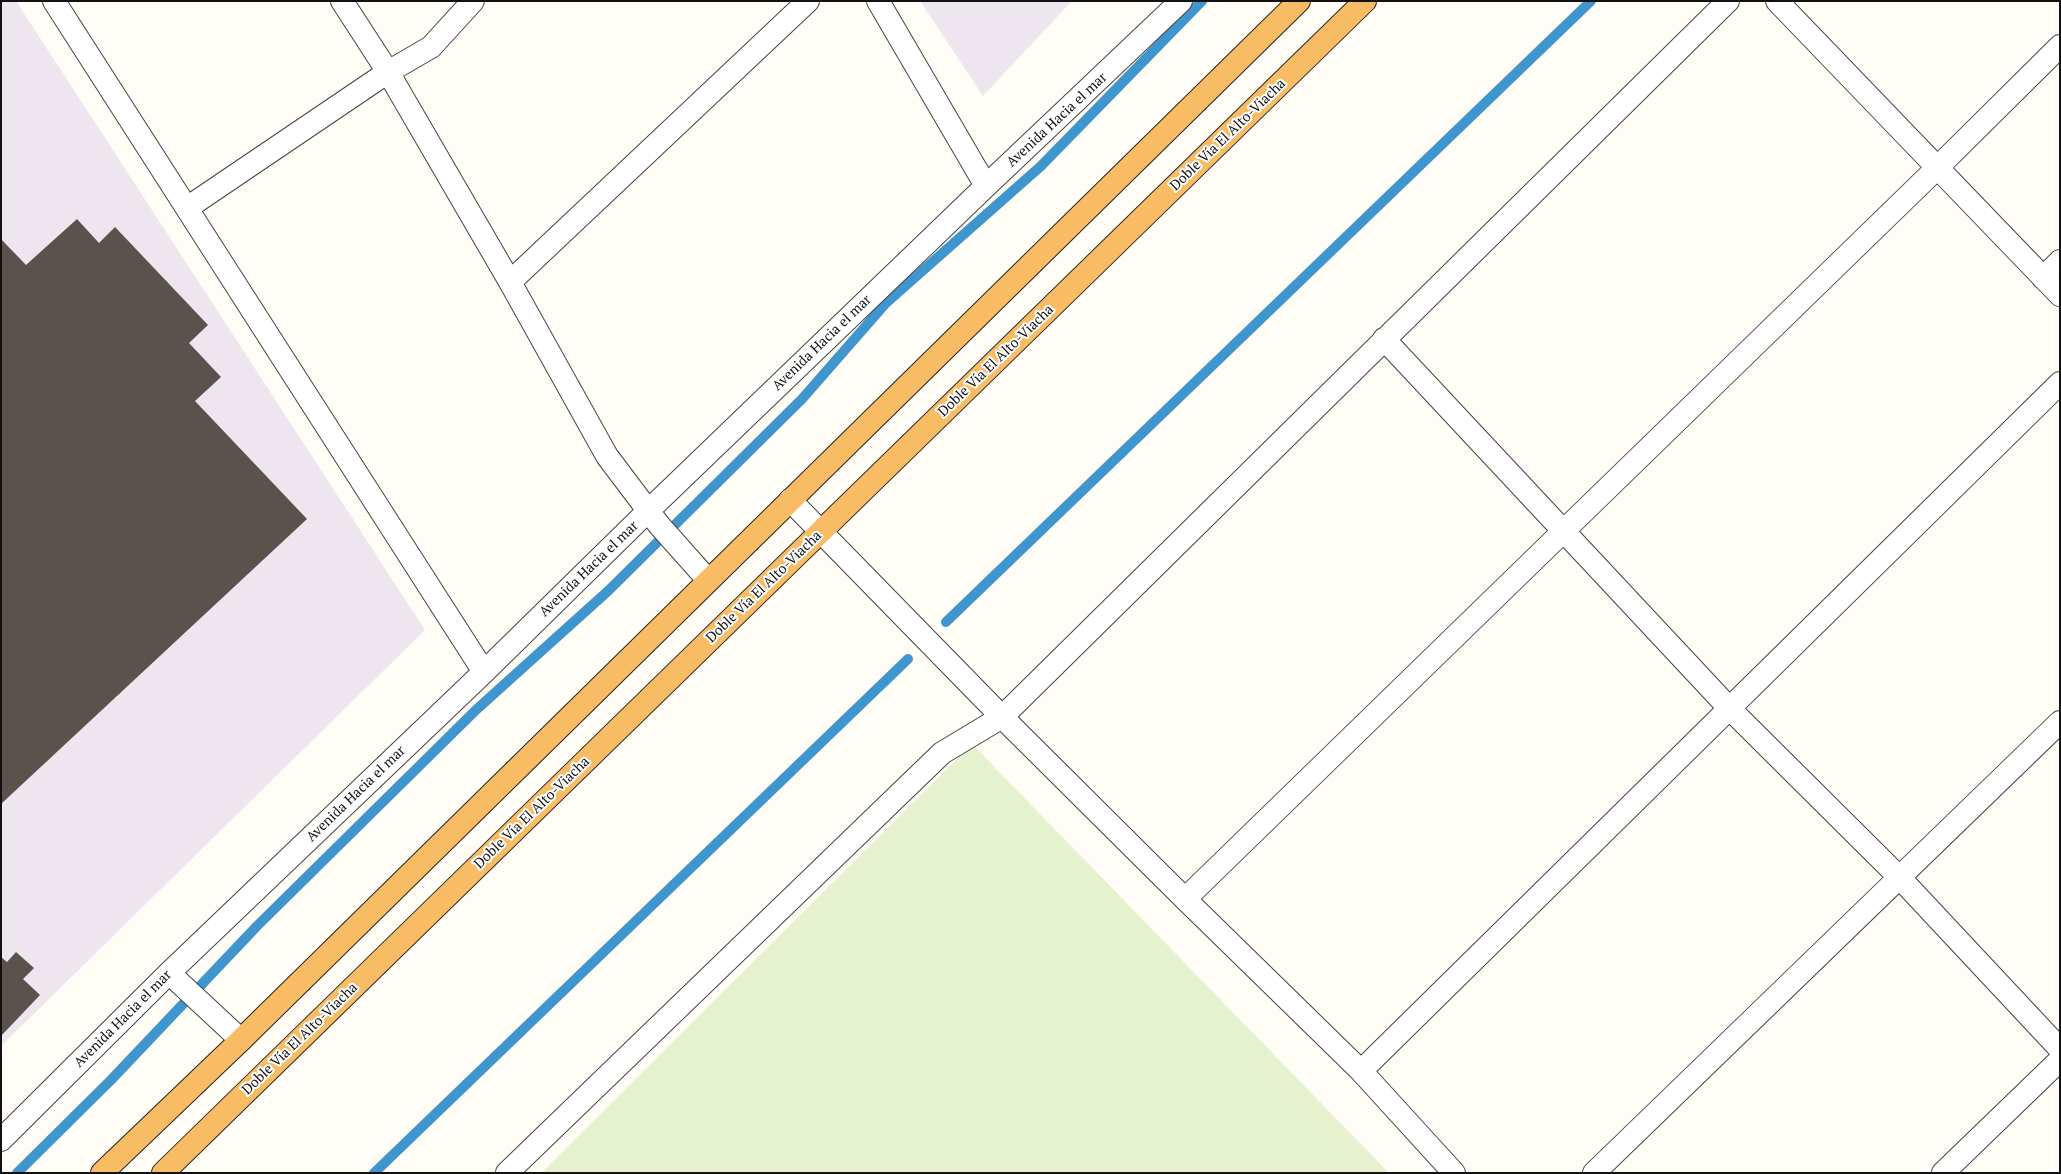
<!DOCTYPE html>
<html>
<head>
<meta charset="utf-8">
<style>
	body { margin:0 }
	#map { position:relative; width:2061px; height:1174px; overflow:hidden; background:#fffdf5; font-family:"PT Serif",serif }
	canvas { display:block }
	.frame { position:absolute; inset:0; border:2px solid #111; pointer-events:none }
</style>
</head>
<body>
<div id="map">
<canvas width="2061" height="1174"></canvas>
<div class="frame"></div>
</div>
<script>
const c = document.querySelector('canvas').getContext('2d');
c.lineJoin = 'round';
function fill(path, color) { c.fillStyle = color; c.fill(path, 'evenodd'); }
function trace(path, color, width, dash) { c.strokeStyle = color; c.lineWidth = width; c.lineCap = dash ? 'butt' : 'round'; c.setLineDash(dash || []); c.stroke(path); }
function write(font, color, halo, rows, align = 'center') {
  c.font = font + ' "PT Serif",serif'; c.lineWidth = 4; c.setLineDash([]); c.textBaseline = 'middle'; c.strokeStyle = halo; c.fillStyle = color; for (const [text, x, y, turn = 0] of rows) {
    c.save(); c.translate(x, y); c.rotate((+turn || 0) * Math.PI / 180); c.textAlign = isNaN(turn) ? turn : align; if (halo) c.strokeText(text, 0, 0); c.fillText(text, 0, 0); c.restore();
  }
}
fill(new Path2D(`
	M1 1H16L425 630 1 1046Z
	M920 1H1072L983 96Z`), '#eee6ef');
fill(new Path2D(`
	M972 744 1389 1173H541Z`), '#e6f2cf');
trace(new Path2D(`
	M946 622 1591 1
	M17 1173 111 1080 257 926 477 709 608 591 802 399 886 303 1041 166 1202 1
	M374 1173 908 659`), '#3f96cf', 10);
fill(new Path2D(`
	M77 219 99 243 115 227 208 325 189 343 221 377 195 401 307 519 1 804V239L26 265Z
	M16 952 34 968 23 979 40 995 1 1036V957L7 962Z`), '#5a524d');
const minor = new Path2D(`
	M54 1 484 672
	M342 1 388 72 510 282 607 456 659 525 708 580
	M878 1 986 186
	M1777 1 2060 295
	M187 208 388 72 431 47 473 1
	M2043 278 2060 261
	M510 282 808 1
	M1384 339 1730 709 1900 878 2060 1049
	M790 500 1002 717 1185 899 1361 1071 1454 1173
	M1185 899 1937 168 2060 46
	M169 973 241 1040
	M1361 1071 2060 383
	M1 1140 169 973 484 672 648 511 986 186 1181 1
	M507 1173 942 753 1002 717 1728 1
	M1594 1173 2060 722
	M1943 1173 2060 1060`);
const trunk = new Path2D(`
	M102 1173 241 1040 1299 1
	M163 1173 1365 1`);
trace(minor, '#444', 24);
trace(trunk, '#222', 24);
trace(minor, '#fff', 22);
trace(trunk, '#f7bc64', 22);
write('14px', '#111', '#fff', [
	["Avenida Hacia el mar",1057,120,-43],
	["Doble Vía El Alto-Viacha",1228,135,-44],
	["Avenida Hacia el mar",822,343,-44],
	["Doble Vía El Alto-Viacha",996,361,-44],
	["Avenida Hacia el mar",589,569,-44],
	["Doble Vía El Alto-Viacha",764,587,-44],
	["Avenida Hacia el mar",356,794,-44],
	["Doble Vía El Alto-Viacha",532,813,-44],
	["Avenida Hacia el mar",123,1019,-45],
	["Doble Vía El Alto-Viacha",300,1039,-44]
]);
</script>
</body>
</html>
